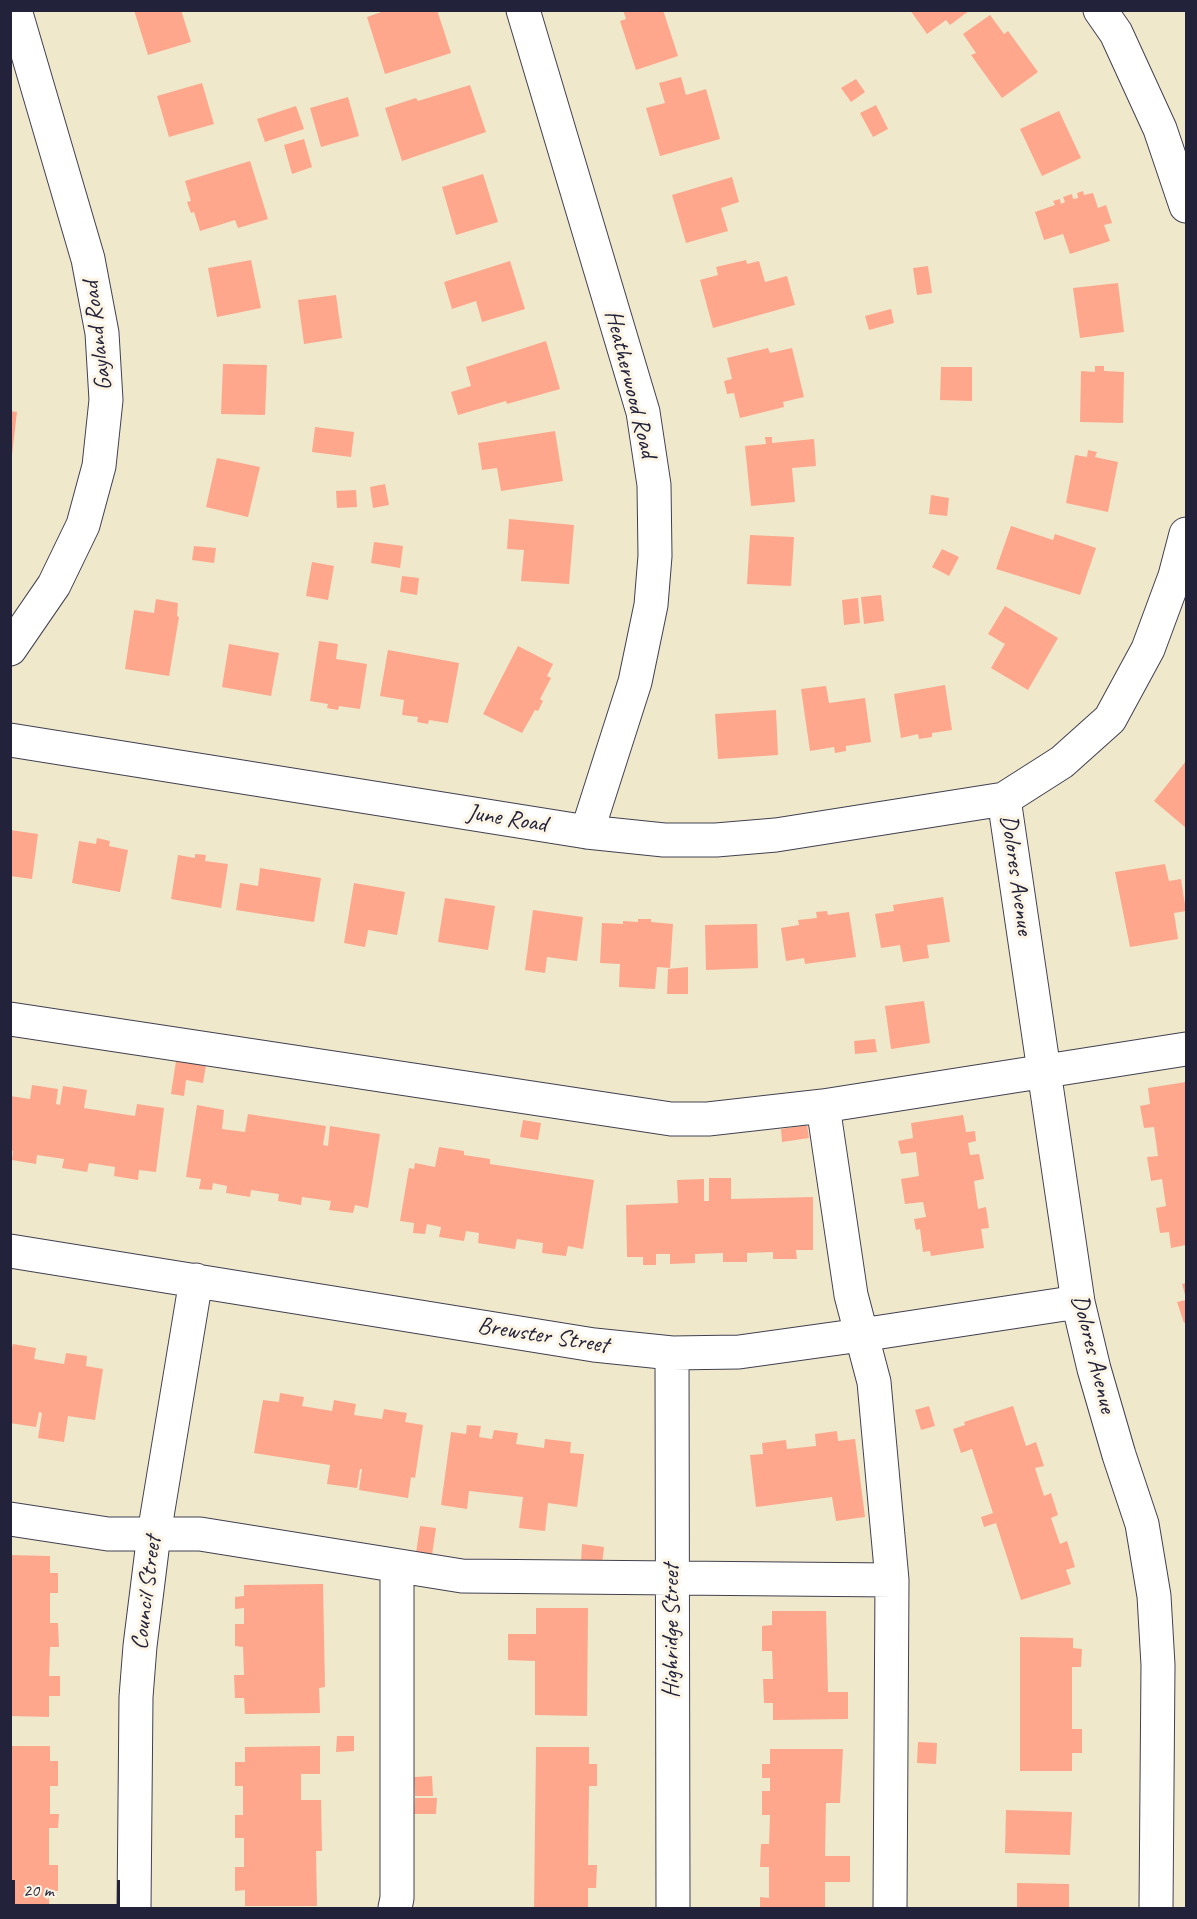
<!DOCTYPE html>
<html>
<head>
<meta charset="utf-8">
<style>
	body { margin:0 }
	#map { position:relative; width:1197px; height:1919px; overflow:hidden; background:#efe8cb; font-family:Caveat,sans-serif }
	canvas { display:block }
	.frame { position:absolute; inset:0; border:12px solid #22223b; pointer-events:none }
	.scale { position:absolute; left:12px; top:1880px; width:108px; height:27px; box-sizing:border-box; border:3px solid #22223b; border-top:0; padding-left:8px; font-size:18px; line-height:21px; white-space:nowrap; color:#22223b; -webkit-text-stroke:4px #fcf5e5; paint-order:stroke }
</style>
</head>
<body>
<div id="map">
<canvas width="1197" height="1919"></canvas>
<div class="frame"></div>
<div class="scale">20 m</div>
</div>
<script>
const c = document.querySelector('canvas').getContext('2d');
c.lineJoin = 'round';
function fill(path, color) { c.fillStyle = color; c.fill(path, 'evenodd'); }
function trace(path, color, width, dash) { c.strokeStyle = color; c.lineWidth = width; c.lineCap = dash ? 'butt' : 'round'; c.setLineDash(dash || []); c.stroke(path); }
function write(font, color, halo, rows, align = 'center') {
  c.font = font + ' Caveat,sans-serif'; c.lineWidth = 6; c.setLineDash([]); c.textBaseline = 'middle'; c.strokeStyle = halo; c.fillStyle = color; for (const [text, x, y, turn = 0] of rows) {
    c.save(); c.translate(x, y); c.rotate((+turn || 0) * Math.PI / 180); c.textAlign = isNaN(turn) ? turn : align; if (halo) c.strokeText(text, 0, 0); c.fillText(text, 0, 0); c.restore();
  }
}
fill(new Path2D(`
	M134 10H181L191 42 148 55Z
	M387 10H437L451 53 385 74 367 17Z
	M623 10H663L678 56 636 70 620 21 626 19Z
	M910 10H970L950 25 946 20 927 34Z
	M990 15 1004 34 1008 31 1038 72 1002 98 971 55 976 53 963 34Z
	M681 77 686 95 706 89 720 139 660 156 646 108 665 103 659 83Z
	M856 79 865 92 851 102 841 88Z
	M202 83 214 124 169 137 157 96Z
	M470 85 486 132 402 161 385 108 416 98 418 101Z
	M348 97 359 136 321 147 310 108Z
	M876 105 888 129 873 137 860 113Z
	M296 106 304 129 265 142 257 119Z
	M1059 111 1081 158 1042 176 1020 129Z
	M304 139 312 167 292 174 284 145Z
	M250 161 268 219 238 228 235 220 200 231 194 212 191 213 187 202 191 201 185 181Z
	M483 174 498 222 456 235 442 187Z
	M732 177 739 202 721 208 728 231 686 243 672 195Z
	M1083 191 1084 195 1093 193 1098 208 1106 205 1112 223 1104 225 1110 241 1070 254 1063 234 1044 240 1035 212 1055 205 1053 201 1060 199 1061 204 1065 202 1063 197 1072 194 1073 199 1078 198 1077 193Z
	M251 260 261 308 217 317 208 268Z
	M746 260 747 264 759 261 765 282 787 276 795 305 713 328 700 280 718 275 716 267Z
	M510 261 525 309 482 322 476 301 452 309 444 282Z
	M928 266 932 293 917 295 913 268Z
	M1118 283 1124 332 1080 338 1073 288Z
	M336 295 342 338 304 344 298 300Z
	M891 309 894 323 869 330 865 316Z
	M546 341 560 389 507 404 506 401 458 415 451 392 471 386 466 367Z
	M768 348 770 353 792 348 804 397 783 402 784 407 740 418 734 393 727 394 724 381 732 379 727 358Z
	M223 364 267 365 265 415 221 414Z
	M1095 366H1104V371L1124 372 1123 423 1080 422 1081 371 1095 372Z
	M941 367H972V401L940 400Z
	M10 411 17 412 12 455H10Z
	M315 427 354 432 351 457 312 452Z
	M555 431 563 481 501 491 497 468 482 470 478 443Z
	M765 437H772V443L814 439 816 466 792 468 795 502 751 506 745 446 766 444Z
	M1088 450 1097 452 1095 457 1118 462 1108 512 1066 503 1075 455 1087 457Z
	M217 458 260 467 248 517 206 507Z
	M385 484 389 505 373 508 370 487Z
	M356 490 357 507 337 508 336 491Z
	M931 495 949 498 947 516 929 514Z
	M509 519 574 525 569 584 521 581 524 550 507 549Z
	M1011 526 1053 540 1055 534 1096 548 1080 595 996 569Z
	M750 535 794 537 791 586 747 584Z
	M374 542 403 546 400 568 371 563Z
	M194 546 216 548 214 563 192 560Z
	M942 549 959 557 949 576 932 567Z
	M312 562 334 566 328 600 306 596Z
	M402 576 419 578 417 595 400 592Z
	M881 595 884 621 864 624 861 597Z
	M858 598 860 623 844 625 842 600Z
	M156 599 178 603 177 616 179 617 169 676 125 669 134 610 154 613Z
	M1005 606 1058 638 1028 690 991 668 1005 644 988 634Z
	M319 641 338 644 336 659 367 664 360 709 339 706 338 710 327 708 328 704 310 701Z
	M229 644 279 653 271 696 222 687Z
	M518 646 553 664 547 676 551 678 540 699 543 701 538 711 535 710 522 733 483 714Z
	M388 650 459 663 448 723 429 720 428 724 417 722 418 717 402 715 404 700 380 696Z
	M945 685 952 730 932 733V737L919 739 918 734 901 738 894 694Z
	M826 686 829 703 865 698 871 742 846 746V751L835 753 834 747 810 751 801 689Z
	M776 710 778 755 718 759 715 714Z
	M1186 761V828L1154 801Z
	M10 830 38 834 32 879 10 876Z
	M97 838 110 841 109 846 128 850 120 892 72 883 79 841 96 844Z
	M195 854 206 855 205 861 228 864 221 908 171 899 178 855 195 858Z
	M1165 864 1169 881 1181 879 1186 911 1174 913 1178 939 1130 947 1115 872Z
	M260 868 321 878 314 922 236 910 240 883 258 886Z
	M354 883 405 892 397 935 368 930 365 947 344 943Z
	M943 897 950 942 927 945 929 958 903 962 900 945 881 948 875 914 894 911 893 905Z
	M445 898 495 906 488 950 438 942Z
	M533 910 583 917 577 961 547 957 545 973 525 970Z
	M827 911 828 915 849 912 856 957 805 964 804 958 786 961 781 928 799 925 798 920 817 918 816 912Z
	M638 919H651V922L673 924 670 968 657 967 655 989 619 987 620 964 600 963 602 923 623 924V921L638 922Z
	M757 924 758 968 706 970 705 925Z
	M688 967V994H667L668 969Z
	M924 1001 930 1043 891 1049 885 1006Z
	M875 1039 877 1052 855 1054 854 1041Z
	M176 1061 206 1065 203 1083 186 1080 184 1096 171 1094Z
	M1186 1082V1245L1171 1248 1169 1232 1160 1233 1156 1208 1166 1206 1162 1179 1151 1181 1147 1157 1158 1156 1154 1127 1144 1128 1140 1106 1150 1104 1148 1088Z
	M32 1085 58 1089 56 1104 60 1105 63 1086 87 1090 84 1108 135 1116 137 1104 164 1108 156 1172 139 1170 138 1180 114 1176 115 1167 89 1163 87 1172 62 1168 64 1159 37 1155 36 1164 12 1160 13 1151 10 1150V1096L30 1099Z
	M197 1105 224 1110 222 1129 245 1132 248 1114 326 1126 323 1145 328 1146 330 1126 380 1134 368 1208 355 1205 353 1213 329 1210 331 1201 302 1197 301 1205 278 1201 279 1194 251 1190 250 1197 226 1193 227 1186 213 1183 212 1190 199 1189 201 1179 186 1177Z
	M963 1115 966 1132 975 1131 976 1141 968 1143 970 1155 979 1154 984 1179 974 1181 978 1209 986 1207 989 1228 981 1229 984 1248 931 1256 930 1251 923 1252 920 1229 916 1230 914 1219 926 1217 923 1202 905 1204 901 1179 919 1176 916 1152 901 1154 898 1141 913 1138 911 1123Z
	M523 1120 541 1123 538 1140 520 1137Z
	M807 1125 809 1138 782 1142 781 1129Z
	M439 1147 464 1151V1155L490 1159V1164L594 1180 583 1249 568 1246 566 1256 542 1253 543 1243 517 1239 515 1249 478 1243 479 1233 466 1231 464 1241 439 1237 441 1227 427 1224 425 1234 413 1233 414 1223 400 1221 409 1168 414 1169 415 1163 435 1167Z
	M709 1178H731V1199L813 1197V1250H796L797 1259H773V1252L747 1253V1262H723V1253L695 1254V1263L670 1264V1254H656V1265H643V1257H627L626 1205 678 1203 677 1180 704 1179V1201H709Z
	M1186 1283V1298L1182 1284Z
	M1186 1300V1322L1184 1323 1177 1302Z
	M13 1344 36 1348 34 1359 64 1364 66 1353 87 1356 86 1366 103 1369 95 1420 68 1416 64 1442 38 1438 42 1413 39 1412 36 1427 10 1423 12 1409H10V1355Z
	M280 1393 304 1397 302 1406 332 1411 334 1400 356 1404 354 1415 382 1419 384 1409 407 1413 405 1422 423 1425 415 1478 411 1477 408 1498 359 1490 362 1469H360L357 1488 327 1484 330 1465 254 1453 263 1400 279 1402Z
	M929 1406 935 1426 921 1430 915 1410Z
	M1013 1406 1026 1446 1036 1442 1044 1466 1035 1468 1044 1496 1051 1493 1058 1515 1051 1518 1060 1544 1067 1541 1075 1567 1066 1570 1071 1584 1021 1600 996 1523 984 1527 981 1517 993 1513 972 1449 961 1453 953 1429 965 1425 964 1422Z
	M467 1425 481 1426 479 1437 492 1439 494 1430 518 1433 516 1444 544 1448 545 1439 571 1442 570 1453 584 1454 577 1507 548 1503 545 1531 519 1528 523 1497 469 1491 467 1509 441 1505 451 1432 466 1434Z
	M837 1431 838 1441 855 1439 865 1517 836 1521 832 1497 756 1507 750 1455 763 1454 762 1443 786 1440 787 1449 816 1446 815 1434Z
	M420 1526 436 1528 432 1555 416 1553Z
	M582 1544 604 1547 602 1564 581 1562Z
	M10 1555 50 1556V1573H58V1593H50V1623H58L59 1647H50L49 1676H60V1696H49V1717L10 1716Z
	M323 1584 325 1687 319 1688 320 1713 245 1714 244 1698H235L234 1675H244L243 1647 235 1646V1624H244V1608L235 1609V1597L244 1596V1585Z
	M536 1608H588L587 1716 535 1715V1661L508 1660V1634H536Z
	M772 1611H826L828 1692H848V1719L773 1720V1703H764L763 1679H773L772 1651H762V1626L772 1625Z
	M1020 1637 1073 1638V1648L1082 1649 1081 1667H1072V1729H1082V1753H1072V1771H1020Z
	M337 1736H354V1751L336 1752Z
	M918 1742 937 1743 936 1764 917 1763Z
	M10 1746H50V1761H58V1786H50V1814H59L58 1828H49V1865H58V1891H49V1907H10Z
	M320 1746V1774H301V1800H321L322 1851H316L317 1906H245V1890L235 1891V1867H244V1838H235V1815H243V1786H235V1762H245V1747Z
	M536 1747H589V1764H597V1786H589L588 1865H597L596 1888H588V1907H534Z
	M770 1749H843L840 1803H826L825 1856H850V1882H825V1908H760V1897L769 1898V1867H760L761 1844H769L770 1815H762V1791H770V1778H762V1764H770Z
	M432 1776 433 1796H415L414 1777Z
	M415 1798H437L436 1814H414Z
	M1006 1810 1072 1812 1070 1855 1005 1853Z
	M1017 1883 1069 1884V1908H1017Z`), '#fea78d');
const minor = new Path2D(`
	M523 10 643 412 654 485 655 556 651 605 635 682 587 832
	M1100 10 1116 33 1160 129 1186 206
	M10 649 54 585 83 525 99 466 106 400 102 333 88 259 15 10
	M10 740 587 832 664 840H716L776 835 1004 799 1062 762 1110 719 1148 649 1175 576 1186 534
	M1004 799 1078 1302 1094 1369 1119 1455 1142 1524 1154 1596 1158 1665 1156 1908
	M10 1019 671 1119H708L823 1106 1186 1049
	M823 1106 851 1295 874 1382 892 1580 890 1908
	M10 1251 594 1345 672 1353 739 1352 861 1335 1078 1302
	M672 1353 673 1908
	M10 1519 108 1534H200L462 1576 892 1580
	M134 1908 136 1697 140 1646 154 1534 196 1280
	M395 1908 397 1898V1567`);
trace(minor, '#414051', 35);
trace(minor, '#fff', 33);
write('24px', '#22223b', '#fcf5e5', [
	["Gayland Road",98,336,-97],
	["Heatherwood Road",630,384,76],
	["June Road",507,819,9],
	["Dolores Avenue",1016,875,82],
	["Brewster Street",543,1336,9],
	["Dolores Avenue",1093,1354,76],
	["Council Street",147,1593,-83],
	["Highridge Street",672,1631,-90]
]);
</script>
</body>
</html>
